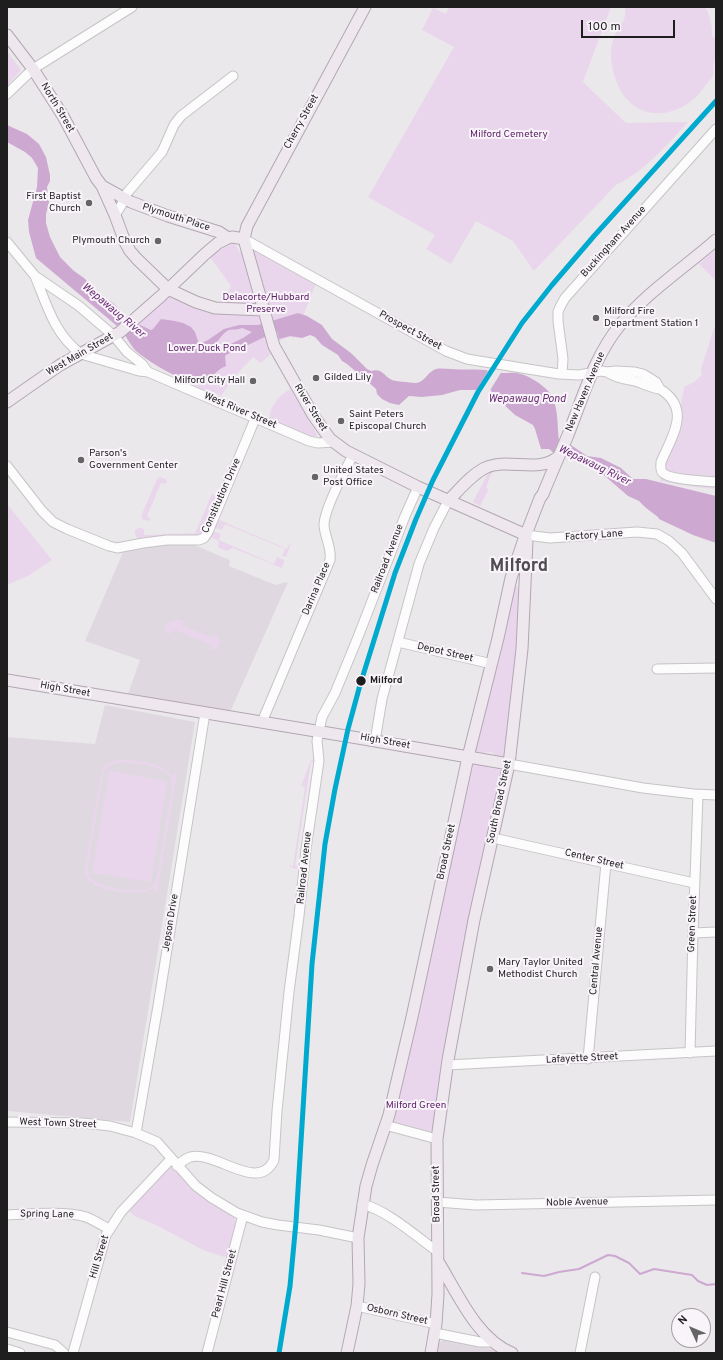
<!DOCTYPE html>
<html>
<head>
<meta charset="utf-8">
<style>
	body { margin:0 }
	#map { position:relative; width:723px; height:1360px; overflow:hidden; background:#ebe8eb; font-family:Overpass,sans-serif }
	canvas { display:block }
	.frame { position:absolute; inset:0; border:8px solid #1f1e1f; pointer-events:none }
	.north { position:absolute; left:671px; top:1308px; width:40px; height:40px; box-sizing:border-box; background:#f9f4fa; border:1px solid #a29ea2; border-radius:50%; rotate:314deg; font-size:11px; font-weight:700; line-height:16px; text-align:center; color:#1f1e1f }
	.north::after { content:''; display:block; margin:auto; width:14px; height:18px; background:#666566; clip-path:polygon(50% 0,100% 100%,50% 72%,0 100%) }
	.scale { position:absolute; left:581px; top:20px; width:94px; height:18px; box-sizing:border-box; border:2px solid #1f1e1f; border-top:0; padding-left:5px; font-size:12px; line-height:14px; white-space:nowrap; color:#1f1e1f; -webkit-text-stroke:3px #f9f4fa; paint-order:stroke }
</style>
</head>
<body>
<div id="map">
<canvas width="723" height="1360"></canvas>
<div class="frame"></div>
<div class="north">N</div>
<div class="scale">100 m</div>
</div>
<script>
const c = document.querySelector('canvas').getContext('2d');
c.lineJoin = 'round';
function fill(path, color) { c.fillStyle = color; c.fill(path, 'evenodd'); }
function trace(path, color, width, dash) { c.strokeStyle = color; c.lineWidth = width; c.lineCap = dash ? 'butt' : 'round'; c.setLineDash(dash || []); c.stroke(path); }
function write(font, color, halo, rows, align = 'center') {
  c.font = font + ' Overpass,sans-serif'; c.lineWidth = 4; c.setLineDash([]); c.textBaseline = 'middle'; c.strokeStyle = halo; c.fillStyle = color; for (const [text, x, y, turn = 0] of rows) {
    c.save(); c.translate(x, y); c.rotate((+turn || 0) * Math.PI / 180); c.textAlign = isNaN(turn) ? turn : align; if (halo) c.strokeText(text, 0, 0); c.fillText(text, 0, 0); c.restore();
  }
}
fill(new Path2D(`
	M161 544 194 545 230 560 229 566 268 582 277 585 282 583 288 582 230 712 127 697 140 660 85 641 124 550Z
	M105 705 195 722 130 1122 7 1111V737L95 744Z
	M444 1339H449L492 1349 501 1353H435L439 1343Z`), '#dfd8e0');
fill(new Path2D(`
	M449 7H611L583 82 626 123 688 122C666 146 645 171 616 185L534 271 513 241 476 221 451 264 426 249 435 235 368 197 454 47 422 30 433 8 446 14Z
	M625 7H705C711 16 712 26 712 36L716 39C716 44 718 53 716 57 715 59 714 61 714 63 713 67 714 71 713 75 712 79 708 82 706 85 683 120 634 126 617 83 611 68 608 49 615 35 621 21 626 24 625 7Z
	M7 51 21 70 7 86Z
	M229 244C235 243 237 246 239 252L257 251 316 284 294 338 289 337 268 345 271 354 261 363 253 357 234 377 221 396 212 392 211 394 172 374 154 363 136 351 125 334 165 297 173 296 221 305 231 286 210 257Z
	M716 249V281L699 264Z
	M716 322V489L695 487 660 481 667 458 674 444 684 387 694 382 702 375 701 369Z
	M290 389 317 434V436L313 438 270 420C268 407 280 395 290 389Z
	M492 472 486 488 489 489 480 506 473 502 488 473Z
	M160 477 166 479 167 482 165 484 161 483 147 516 151 519 150 521 142 519 141 516 157 479Z
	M212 494 218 496 204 532 200 536 158 537 140 539H138L135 535V530L139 528H142L144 530V535L195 533Z
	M7 504 52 560 28 576 7 585Z
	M217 519 287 549 290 543H291L286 557 282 556 285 549 225 524 222 530 214 528Z
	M212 531 221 534 219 540 274 564 277 557 284 560V562L282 568 233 548 227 551 219 548 218 546 219 541 210 537Z
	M514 587H518L519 592 515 662 504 753 503 756 500 758 491 752 482 753 474 751Z
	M178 620 184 621 181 625 211 637 216 634 220 641C219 647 215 650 208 650L213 645 174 630 168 635 165 630C165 623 171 620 178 620Z
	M312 759H315L318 762H311L295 866 299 867C296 870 291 868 288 865L293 866 305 787 301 786 311 760Z
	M113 761C130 759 162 761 173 777L174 774H177L157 891H154V888C140 897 99 892 88 879 85 876 85 872 85 867L101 774 104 766ZM120 763C135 763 174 765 172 786L156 881C154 884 153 886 150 888 138 894 96 888 89 876 87 874 87 870 88 867L103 773C107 765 112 764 120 763Z
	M472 764 502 770 476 889 450 1020 432 1130 427 1132 392 1122Z
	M109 771 167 781 151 882 92 873Z
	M172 1167 194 1191 235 1218C237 1227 230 1246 227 1256L224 1257 203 1250 154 1224 134 1216 128 1210C137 1201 162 1171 172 1167Z`), '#ead6ec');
fill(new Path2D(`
	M7 125 27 134 39 144 46 157 50 175V181L47 187 49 203 46 214V223L50 237 60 257 74 271 84 278 101 295 113 303 135 325H140L151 330 153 329 161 319 175 321 183 323 191 327 195 332 199 344 208 340 224 329 239 325H258L298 313 307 316 322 325 332 339 351 353 367 369 371 371C383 368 383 376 392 380 395 381 413 383 416 383 425 382 428 371 436 369 441 368 446 369 451 369 462 370 474 369 485 370 491 371 497 373 503 373 510 373 515 372 521 374 531 377 543 385 549 392 559 404 557 426 559 440L571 445 587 456 601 458 621 468 633 479H646L716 496V543L693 535 659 519 658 517 646 508 639 501 628 496 599 471 566 455 554 453 549 449H541L535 429 533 425 515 415 501 402 497 400 492 401 493 397 491 390H460L442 395 422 397 409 396 399 405 390 403 382 399 377 394 376 389 367 381 347 364 342 361 338 355 322 345 315 337 310 335 302 338 290 336 279 339 277 331 248 345 237 349 226 355 225 356 226 366C217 369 212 379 203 382 189 387 147 361 136 351 129 344 125 333 118 325L117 326 36 258 29 232 28 220 37 187 38 168 32 158 25 152 7 142ZM242 328 252 332 243 338 212 353H211C213 347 223 332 229 330 234 329 238 330 242 328Z`), '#cda9d2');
fill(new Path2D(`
	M489 369 502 371 489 392H476Z`), '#ebe8eb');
trace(new Path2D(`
	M522 1273 544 1276 559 1272 579 1269 608 1255 615 1256 629 1263 640 1274 654 1269 692 1275 698 1281 707 1285 716 1284`), '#cda9d2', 2);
const minor = new Path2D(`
	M7 94 33 69 132 7
	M115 215 122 204 127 193 162 152 174 125 181 116 233 76
	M244 239 446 351 467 359 479 361 559 374 579 375 601 371 607 372 616 371 635 372 643 374 656 382 660 389C652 388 646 385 638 382 627 379 617 379 607 372
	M7 242 35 276 79 306 114 336 127 352 142 364 148 372 309 441 318 443 334 442
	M35 276C47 305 54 334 81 354L139 371 148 372
	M562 374 563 359 558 321V312L560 307 565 298 716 129
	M660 389C692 409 672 436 661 462 661 465 660 469 662 472 668 480 705 481 716 482
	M7 466 42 511 53 522 67 529 109 546 117 548 143 543 167 540H199L204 538 208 532 255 419
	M526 535 550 538 637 532 657 534 669 541 682 553 716 599
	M398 642 492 664
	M657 669 716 668
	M262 722 330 560C332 547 324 536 324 524 325 508 345 470 353 455
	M375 741 382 699 419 564 434 528 448 501
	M509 764 643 788 694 794 716 795
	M493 838 694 883
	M693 933 716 932
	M690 1053 693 933 698 795
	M588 1059 606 863
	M447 1065 716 1051
	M7 1122 83 1123 110 1126 136 1133 157 1142 196 1186 212 1198 237 1213 262 1222 278 1225 319 1230 358 1238
	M385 1125 437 1139
	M136 1133 158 1006 205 713
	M177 1166C181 1162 185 1159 190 1157 216 1150 258 1194 274 1160L277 1111 289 992 299 916 306 849 319 761 317 741 322 717 335 693 358 637 405 516 418 487
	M437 1202 476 1205 716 1200
	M362 1204C387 1210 417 1237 438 1252
	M7 1215C29 1214 66 1211 86 1217 94 1220 101 1225 109 1229
	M357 1306 436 1324
	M7 1332 55 1345 64 1353
	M435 1333 480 1342H492
	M7 1349 20 1353
	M73 1353 106 1235 121 1212 171 1159
	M207 1353 243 1215
	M580 1353 595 1277`);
const major = new Path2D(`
	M365 7 247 226 244 239 274 346 313 415 330 439 346 451 418 487 526 535
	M7 35 33 69 63 116 96 178 102 186 115 215 125 242 130 251 137 259 168 289 196 302 215 308 263 310
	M102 186 131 202 168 216 219 232 228 238
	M7 402 60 365 120 332 161 296 205 254 218 243 228 238 232 237 244 239
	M448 501C460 489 471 475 485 468 508 457 538 474 558 457
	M7 680 358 738 509 764
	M439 1263C458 1294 477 1339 512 1353
	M347 1353 357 1306 359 1284 358 1238 366 1186 372 1165 389 1115 412 1017 468 757 498 638 511 578 523 542 540 498 543 494C551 474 560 454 568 435 583 397 594 357 620 325 647 292 684 268 716 240
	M431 1353 436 1324 438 1294 437 1139 448 1060 474 920 509 764 522 649 527 541`);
trace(minor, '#c6c4c6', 11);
trace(major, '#b2a7b3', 13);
trace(minor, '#fcfcfc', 9);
trace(major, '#eee8ee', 11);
trace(new Path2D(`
	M279 1353 290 1286 296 1222 312 964 325 844 335 789 348 729 360 685 395 573 416 519 433 480 457 433 478 392 522 323 552 285 594 236 716 101`), '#00a9ce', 5);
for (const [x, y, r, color] of [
	[89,203,4,"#666566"],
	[158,241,4,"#666566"],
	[596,318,4,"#666566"],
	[316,378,4,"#666566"],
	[253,381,4,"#666566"],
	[341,421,4,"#666566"],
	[81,460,4,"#666566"],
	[315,477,4,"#666566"],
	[361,681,5.5,"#1f1e1f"],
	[490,969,4,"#666566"]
]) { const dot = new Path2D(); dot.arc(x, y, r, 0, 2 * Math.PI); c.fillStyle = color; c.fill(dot); trace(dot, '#f9f4fa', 1.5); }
write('10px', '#1f1e1f', '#f9f4fa', [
	["North Street",57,108,59],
	["Cherry Street",302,122,-61],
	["Plymouth Place",176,218,18],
	["Buckingham Avenue",614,242,-48],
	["Prospect Street",410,331,29],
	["West Main Street",80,355,-30],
	["New Haven Avenue",586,392,-67],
	["River Street",310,408,58],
	["West River Street",240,411,23],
	["Constitution Drive",222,496,-66],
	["Factory Lane",594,536,-4],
	["Railroad Avenue",388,559,-69],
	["Darina Place",317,589,-67],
	["Depot Street",445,653,13],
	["High Street",65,690,10],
	["High Street",385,742,10],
	["South Broad Street",500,802,-78],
	["Broad Street",447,852,-78],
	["Center Street",594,860,13],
	["Railroad Avenue",305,868,-84],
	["Jepson Drive",171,923,-81],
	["Green Street",693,924,-88],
	["Central Avenue",597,961,-85],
	["Lafayette Street",582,1059,-3],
	["West Town Street",58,1124,2],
	["Broad Street",437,1194,-91],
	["Noble Avenue",577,1203,-1],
	["Spring Lane",47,1215,1],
	["Hill Street",100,1257,-73],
	["Pearl Hill Street",225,1284,-75],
	["Osborn Street",397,1315,13]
]);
write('10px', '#5b1e64', '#f9f4fa', [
	["Milford Cemetery",509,135],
	["Delacorte/Hubbard",266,298],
	["Preserve",266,310],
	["Lower Duck Pond",207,349],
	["Milford Green",416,1106]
]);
write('10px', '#1f1e1f', '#f9f4fa', [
	["First Baptist",81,197,"right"],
	["Church",81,209,"right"],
	["Plymouth Church",150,241,"right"],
	["Milford Fire",604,312],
	["Department Station 1",604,324],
	["Gilded Lily",324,378],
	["Milford City Hall",245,381,"right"],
	["Saint Peters",349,415],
	["Episcopal Church",349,427],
	["Parson's",89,454],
	["Government Center",89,466],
	["United States",323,471],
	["Post Office",323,483],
	["Mary Taylor United",498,963],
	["Methodist Church",498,975]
], 'left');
write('bold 10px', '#1f1e1f', '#f9f4fa', [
	["Milford",370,681]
], 'left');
write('italic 11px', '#6a2e74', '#f9f4fa', [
	["Wepawaug River",113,311,40],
	["Wepawaug Pond",527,400],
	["Wepawaug River",594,466,26]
]);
write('bold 18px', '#504c51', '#f9f4fa', [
	["Milford",519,567]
]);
</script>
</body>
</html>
